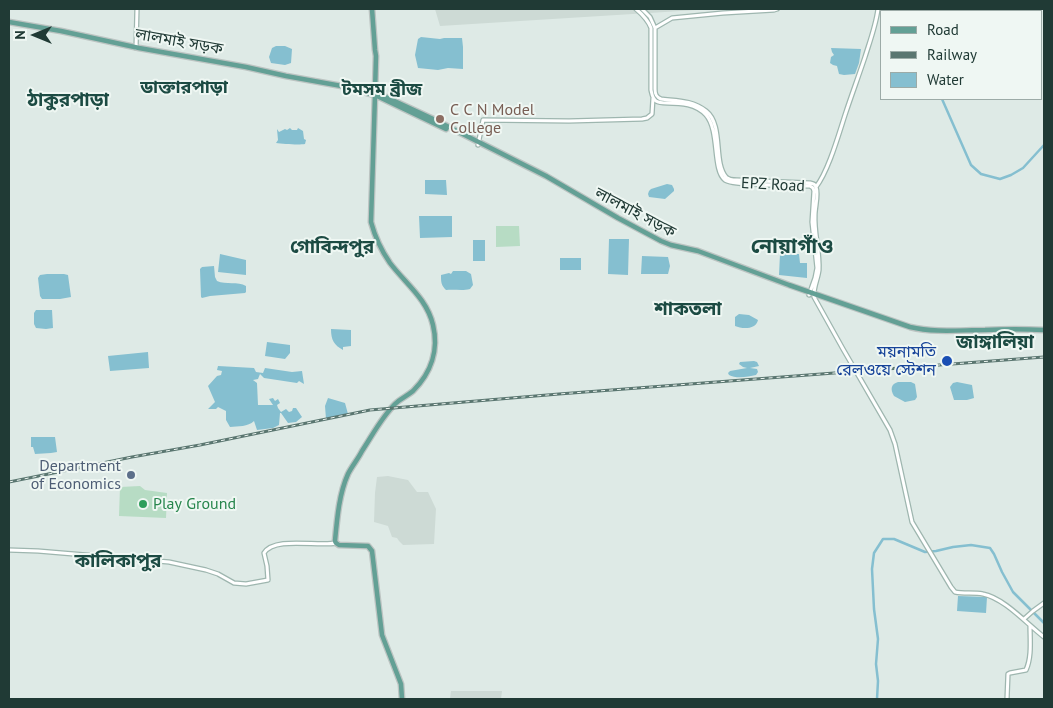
<!DOCTYPE html>
<html>
<head>
<meta charset="utf-8">
<style>
	body { margin:0 }
	#map { position:relative; width:1053px; height:708px; overflow:hidden; background:#deeae6; font-family:"PT Sans",sans-serif }
	canvas { display:block }
	.frame { position:absolute; inset:0; border:10px solid #203a35; pointer-events:none }
	.legend { position:absolute; left:880px; top:10px; width:162px; height:90px; box-sizing:border-box; background:#eff7f3; border:1px solid #9caba7; margin:0; padding:6px 9px; list-style:none; font-size:15px; color:#203a35 }
	.legend li { display:flex; align-items:center; gap:10px; height:25px }
	.legend b { width:25px; border:1px solid #9caba7 }
	.north { position:absolute; left:10px; top:10px; width:50px; height:50px; -webkit-text-stroke:4px #eff7f3; paint-order:stroke; rotate:270deg; font-size:14px; font-weight:700; line-height:20px; text-align:center; color:#203a35 }
	.north::after { content:''; display:block; margin:auto; width:18px; height:22px; background:#203a35; clip-path:polygon(50% 0,100% 100%,50% 72%,0 100%) }
</style>
</head>
<body>
<div id="map">
<canvas width="1053" height="708"></canvas>
<div class="frame"></div>
<ul class="legend">
<li><b style="height:6px;background:#63a095"></b>Road</li>
<li><b style="height:6px;background:#5a7670"></b>Railway</li>
<li><b style="height:14px;background:#85bfd0"></b>Water</li>
</ul>
<div class="north">N</div>
</div>
<script>
const c = document.querySelector('canvas').getContext('2d');
c.lineJoin = 'round';
function fill(path, color) { c.fillStyle = color; c.fill(path, 'evenodd'); }
function trace(path, color, width, dash) { c.strokeStyle = color; c.lineWidth = width; c.lineCap = dash ? 'butt' : 'round'; c.setLineDash(dash || []); c.stroke(path); }
function write(font, color, halo, rows, align = 'center') {
  c.font = font + ' "PT Sans","Noto Sans Bengali",sans-serif'; c.lineWidth = 4; c.setLineDash([]); c.textBaseline = 'middle'; c.strokeStyle = halo; c.fillStyle = color; for (const [text, x, y, turn = 0] of rows) {
    c.save(); c.translate(x, y); c.rotate((+turn || 0) * Math.PI / 180); c.textAlign = isNaN(turn) ? turn : align; if (halo) c.strokeText(text, 0, 0); c.fillText(text, 0, 0); c.restore();
  }
}
fill(new Path2D(`
	M435 9H713L440 26Z
	M388 476 408 480 417 492H428L436 509 434 544 403 545 399 541 397 538 392 537 388 526 374 522 375 493 377 477Z
	M451 691H502L501 699H450Z`), '#cddad5');
fill(new Path2D(`
	M496 226H519L520 246 496 247Z
	M140 486 145 490 167 493 166 518 119 516 120 487Z`), '#b7dcc4');
fill(new Path2D(`
	M421 37 440 39 444 38H462L463 47V69L448 68 438 70 418 68 415 55 418 39Z
	M276 46H285L292 49 291 63 285 65 271 63 269 57 272 48Z
	M831 48 861 49 859 63 855 74 844 75 839 74 837 66 833 65 830 63 831 57 834 55 832 52Z
	M290 128 292 130H297L298 128 303 131 304 139 306 140 305 144C299 145 283 144 276 143L278 140 277 129 279 132 285 129 287 130Z
	M425 180H446L447 195 425 194Z
	M667 184 672 185 674 189V191L665 199 649 197 648 194 649 191 651 189Z
	M419 216H452V237L420 238Z
	M609 239H629L628 275 608 274Z
	M473 240H485V261H473Z
	M220 254 246 260V275L218 272Z
	M780 254H799L800 263H807V278L779 275Z
	M642 256 668 257 670 266 668 274H641Z
	M560 258H581V270H560Z
	M214 266 215 277 217 281C226 285 238 281 246 286V292L245 293 210 296 202 298 201 297 200 269 202 267Z
	M453 271H466L471 274 473 285 470 289C462 291 455 289 446 290 441 285 441 282 441 275L449 273 451 274Z
	M47 274H64L68 275 71 297 60 299H42L40 296 38 278 40 275Z
	M36 310H52L53 328 46 329 36 328 34 324V313Z
	M739 314 749 315 758 320C756 330 742 329 735 326V317Z
	M331 329 351 330V346L343 347V350C334 345 331 340 331 329Z
	M267 342 290 345V353L285 359 265 356Z
	M148 352 149 368 110 371 108 356Z
	M754 361 757 362 759 366 750 368 757 369 758 372 756 375C748 377 736 379 729 375L728 373 730 371 747 368 743 367 739 364 740 362Z
	M218 366 254 368 256 372 263 373 265 368 292 372 302 371 304 384 299 381 297 383 264 378 260 374 258 379 253 380 257 383 258 405H273L269 399 273 398 275 401 278 399 280 403 277 405 278 408 281 412 286 409 289 412 292 411 293 408H296L302 417 296 422 288 423 281 413H280L279 425 273 428 257 430 254 421C248 427 238 426 230 427L226 420V411L218 407 216 409H208L215 402 208 386 217 376 221 375 222 371 217 370Z
	M898 382H911L915 384 917 397 915 400 905 402 894 396C890 389 891 384 898 382Z
	M957 382 972 385 974 398 967 400H954L950 387 953 383Z
	M328 398 345 403 348 414 326 419 325 406Z
	M31 437H55L57 452 51 453 35 454 33 447H31Z
	M958 596 987 597 986 613 957 611Z`), '#85bfd0');
trace(new Path2D(`
	M915 9V11
	M942 99 971 165 981 174 1000 179 1011 175 1023 168 1044 145
	M877 699 878 681 876 664 878 639 874 609 872 569 874 553 883 539H894L925 552 936 551 953 547 971 545 990 548 994 554 1002 572 1013 592 1044 623`), '#85bfd0', 2.5);
const secondary = new Path2D(`
	M636 9C643 15 648 20 651 28V90C652 94 652 98 656 101 659 103 663 103 667 103 681 103 696 104 706 115 720 131 712 170 725 180 733 186 796 185 810 186L813 188 814 191 812 222 817 268 815 278 809 295
	M642 9 650 17 655 28V89C655 94 656 97 661 99 677 101 692 100 706 111 724 125 713 162 726 177 729 180 733 180 737 180L810 183C814 184 815 184 816 187 819 194 815 207 815 215 814 233 820 251 819 270 818 279 813 288 814 297L843 349 890 430 895 444 912 522 951 587 955 592C964 594 974 592 983 594 1004 598 1027 624 1044 637
	M655 28 672 18 723 13 774 10 777 9
	M136 48 137 9
	M478 145 483 120 569 121 642 119 647 118 652 114 653 98
	M816 187C829 170 839 133 846 112 852 94 859 75 865 57 870 41 876 25 878 9
	M9 550 38 551 169 562 206 570 218 574 234 583 246 584 268 580 267 566 264 553C275 536 318 547 336 543
	M1024 619 1033 611 1044 603
	M1007 699 1008 674 1010 673 1026 670C1032 657 1030 640 1030 626`);
const primary = new Path2D(`
	M372 9 375 50 376 56 375 92
	M9 22 61 31 139 48 246 67 286 76 375 92 431 118 546 176 618 218 661 241 671 245 698 251 789 285 910 327C935 333 960 330 985 330 1005 329 1025 329 1044 330
	M367 93 375 95 446 129
	M375 95 371 222C375 237 381 250 390 263 406 284 427 299 433 325 439 350 431 373 413 391 407 396 400 399 395 404 381 418 372 436 362 451 358 459 352 466 348 474 339 494 337 519 335 541L336 543 339 545 368 546 372 551 382 635 401 684 402 699`);
trace(secondary, '#9eb6af', 5.5);
trace(primary, '#bcc4c2', 7);
trace(secondary, '#fff', 3);
trace(primary, '#63a095', 4.5);
const rail = new Path2D(`
	M9 482 132 457 200 445 370 410 559 394 1044 357`);
trace(rail, '#5a7670', 3);
trace(rail, '#eff7f3', 1, [4]);
for (const [x, y, r, color] of [
	[440,119,5,"#8d6e63"],
	[947,361,6,"#1a4fb4"],
	[131,475,5,"#5c6f8a"],
	[143,504,5,"#2e9e5b"]
]) { const dot = new Path2D(); dot.arc(x, y, r, 0, 2 * Math.PI); c.fillStyle = color; c.fill(dot); trace(dot, '#eff7f3', 2); }
write('16px', '#203a35', '#eff7f3', [
	["লালমাই সড়ক",179,42,10],
	["EPZ Road",773,185,3],
	["লালমাই সড়ক",635,213,28]
]);
write('16px', '#785e54', '#eff7f3', [
	["C C N Model",450,110],
	["College",450,128]
], 'left');
write('16px', '#164399', '#eff7f3', [
	["ময়নামতি",936,352],
	["রেলওয়ে স্টেশন",936,370]
], 'right');
write('16px', '#4e5e75', '#eff7f3', [
	["Department",121,466],
	["of Economics",121,484]
], 'right');
write('16px', '#27864d', '#eff7f3', [
	["Play Ground",153,504]
], 'left');
write('bold 18px', '#1c4b43', '#eff7f3', [
	["ডাক্তারপাড়া",184,88],
	["টমসম ব্রীজ",382,90]
]);
write('bold 19px', '#1c4b43', '#eff7f3', [
	["ঠাকুরপাড়া",68,101],
	["গোবিন্দপুর",332,248],
	["শাকতলা",688,310],
	["জাঙ্গালিয়া",995,343],
	["কালিকাপুর",118,562]
]);
write('bold 21px', '#1c4b43', '#eff7f3', [
	["নোয়াগাঁও",792,247]
]);
</script>
</body>
</html>
